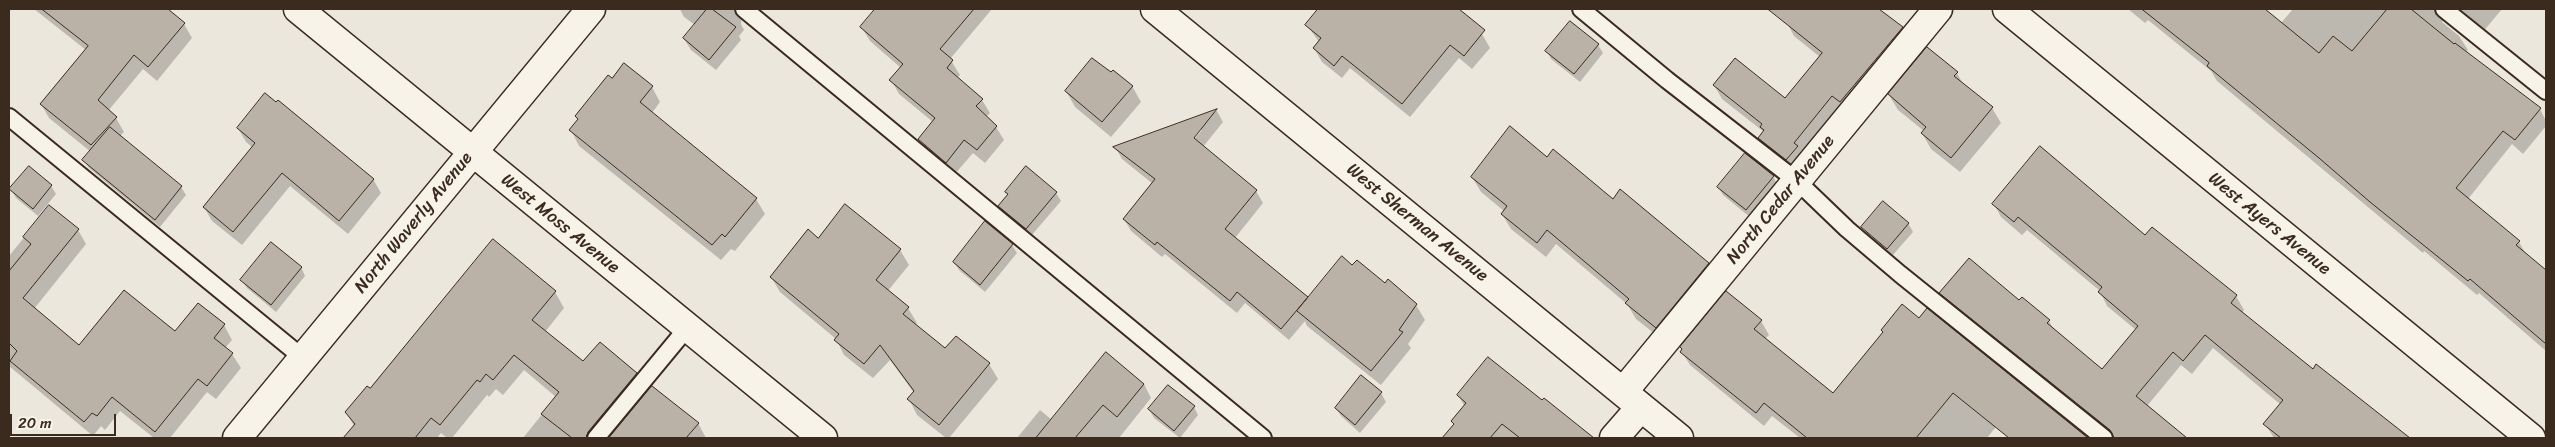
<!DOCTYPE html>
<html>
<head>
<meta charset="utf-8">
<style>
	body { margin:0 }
	#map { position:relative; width:2555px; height:447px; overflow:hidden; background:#ece7dc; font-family:Sriracha,sans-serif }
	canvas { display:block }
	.frame { position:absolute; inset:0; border:10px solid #3b2a1e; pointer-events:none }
	.scale { position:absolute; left:10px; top:414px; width:106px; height:22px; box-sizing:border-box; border:2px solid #3b2a1e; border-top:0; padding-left:6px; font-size:15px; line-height:18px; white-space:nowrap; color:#3b2a1e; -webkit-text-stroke:4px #f7f3e8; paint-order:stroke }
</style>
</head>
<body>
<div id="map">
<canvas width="2555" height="447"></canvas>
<div class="frame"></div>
<div class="scale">20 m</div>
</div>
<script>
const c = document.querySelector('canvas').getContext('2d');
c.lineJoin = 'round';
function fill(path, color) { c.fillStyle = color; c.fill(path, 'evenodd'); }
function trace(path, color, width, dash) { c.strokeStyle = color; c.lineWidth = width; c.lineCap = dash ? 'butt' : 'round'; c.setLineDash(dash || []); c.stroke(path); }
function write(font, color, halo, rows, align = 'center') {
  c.font = font + ' Sriracha,sans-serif'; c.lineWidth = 4.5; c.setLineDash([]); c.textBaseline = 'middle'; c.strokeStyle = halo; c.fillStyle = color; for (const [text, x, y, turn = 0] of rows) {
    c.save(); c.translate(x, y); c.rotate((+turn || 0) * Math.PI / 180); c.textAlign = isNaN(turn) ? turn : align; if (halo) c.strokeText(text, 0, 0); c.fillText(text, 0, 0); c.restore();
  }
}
fill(new Path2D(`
	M34 9H166L184 24 192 38 157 81 143 69 108 111 116 118 124 132 119 137 181 187 186 195 160 227 89 168 84 160 91 152 49 118 41 104 86 50Z
	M680 9H761L757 13 742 15 741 24 744 30 739 36 741 40 716 70 691 50 684 39 695 25 684 17Z
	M877 9H992L950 59 960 75 957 78 982 100 990 113 986 117 996 127 1004 140 985 163 973 153 954 175 927 153 919 140 933 122 899 94 891 80 901 68 870 41 862 28Z
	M1320 9H1369L1373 12 1375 9H1450L1482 34 1490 48 1472 69 1459 58 1410 117 1350 68 1342 78 1322 62 1314 48 1319 42 1307 25Z
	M1771 9H1877L1902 28 1910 42 1795 173 1767 152 1759 138 1764 132 1722 99 1714 85 1785 100 1820 57 1794 36 1786 21Z
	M2128 9H2264L2281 23 2293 9H2502L2482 33 2448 14 2442 22 2459 36 2468 50 2466 52 2540 109 2546 121V126L2523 154 2512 144 2468 199 2519 242 2527 256 2546 271V351L2479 293 2477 295 2424 251 2423 253 2217 81 2211 71 2148 20 2145 23Z
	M1598 45 1603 53 1580 82 1551 59 1547 51Z
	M1957 73 1964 86 1992 108 2001 123 1960 172 1931 149 1922 133 1924 131 1898 110 1889 95Z
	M612 79 652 87 660 102 652 113 756 199 765 214 735 251 731 249 721 260 579 146 571 130Z
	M1132 86 1141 102 1111 137 1075 107 1066 91Z
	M1217 111 1223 122 1203 147 1256 191 1263 203 1235 238 1308 300 1353 267 1416 305 1425 320 1408 344 1411 348 1381 385 1307 326 1305 321 1289 340 1245 303 1237 313 1165 254 1162 257 1131 231 1124 219 1153 184 1122 159 1115 147ZM1198 130H1202L1191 143 1189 142Z
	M238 128 373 179 381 193 348 234 290 186 242 245 212 221 204 207 252 147 246 142Z
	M1547 159 1708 263 1717 279 1665 342 1636 319 1627 304 1556 244 1546 257 1511 229 1502 214 1504 211 1481 192 1472 177Z
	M29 168 51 186 56 194 38 216 16 198 11 189Z
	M1773 177 1778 185 1751 218 1723 195 1718 187Z
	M1007 192 1056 193 1061 201 1031 236 1004 214 999 206 1008 195Z
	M1994 204 2146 236 2200 266 2236 296 2244 310 2242 313 2313 370 2367 405 2407 438H2274L2265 424 2281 405 2213 348 2192 374 2181 365 2147 406 2185 438H2113L1949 306 1941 293 2019 302 2049 321 2054 330 2103 371 2136 330 2107 306 2100 291 2027 230 2022 235 2001 217Z
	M49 207 78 230 86 244 34 309 79 346 224 325 232 340 225 348 232 354 241 368 216 399 207 392 170 438H154L120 411 105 430 101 426 93 436 9 366V256Z
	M1908 223 1913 232 1892 256 1867 235 1863 227Z
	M818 240 900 250 909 265 887 292 908 308 917 323 915 325 946 350 989 364 998 379 949 438H946L917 415 909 399 914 393 890 360 873 378 844 355 836 339 780 292 771 277Z
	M1012 245 1017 253 985 292 959 270 954 262Z
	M301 267 305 276 276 312 247 288 242 280Z
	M555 292 564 308 545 332 584 363 636 374 645 390 605 438H523L556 397 524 370 503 395 496 389 489 397 487 395 452 438H447L441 433 437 438H344L354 426 346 412 370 390Z
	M1927 310 2086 438H2019L2000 422 1987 438H1800L1772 416 1764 426 1690 365 1682 352 1761 321 1769 335 1765 339 1833 395Z
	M1361 377 1381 393 1386 402 1360 433 1341 416 1336 408Z
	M1144 384 1151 398 1119 438H1017L1040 410 1052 420Z
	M653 387 698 423 706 438H610Z
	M1458 395 1542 402 1581 429 1587 438H1456L1451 429 1454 425 1452 422 1465 407Z
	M1194 407 1198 415 1180 438 1154 418 1149 409Z`), '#0003');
const building = new Path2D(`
	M42 9H168L185 23 148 67 134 55 98 100 117 117 91 145 40 104 88 46Z
	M707 9H712L736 27 709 60 683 38Z
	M875 9H974L940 49 953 60 947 68 983 99 976 106 997 126 977 150 964 140 946 163 918 139 935 118 889 80 903 64 860 27Z
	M1318 9H1459L1485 30 1464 56 1450 45 1402 104 1342 56 1334 66 1313 48 1321 38 1305 25Z
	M1768 9H1879L1903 27 1840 102 1832 96 1794 143 1798 146 1786 160 1758 138 1764 130 1760 127 1762 124 1713 85 1735 58 1785 98 1822 53Z
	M2142 9H2265L2319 53 2333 36 2352 51 2387 9H2411L2454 44 2455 43 2541 108 2515 140 2503 131 2456 188 2520 241 2516 245 2546 270V344L2470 279 2468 281 2370 202 2319 158 2207 66 2209 63Z
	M1570 21 1599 44 1574 74 1545 51Z
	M1927 47 1958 72 1954 76 1993 107 1951 158 1921 133 1926 127 1888 94Z
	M1092 58 1111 72 1113 70 1133 86 1102 122 1065 91Z
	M624 63 653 86 640 102 757 198 725 237 722 234 712 245 569 130 578 119 575 116 608 75 612 78Z
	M265 93 276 102 278 100 374 179 339 221 282 173 233 232 203 207 255 143 237 128Z
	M1217 109 1194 138 1257 190 1225 229 1308 297 1281 329 1237 292 1230 301 1157 242 1155 245 1123 219 1155 179 1113 147Z
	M1510 126 1547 157 1553 149 1613 199 1620 189 1709 263 1656 328 1625 303 1629 299 1547 230 1537 243 1501 214 1507 206 1471 177Z
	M110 127 182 186 155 220 82 160Z
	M2040 146 2145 235 2152 227 2237 295 2231 303 2313 369 2316 364 2410 438H2281L2263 424 2283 400 2205 335 2183 361 2173 352 2136 396 2187 438H2114L2110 430 1939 293 1969 258 2019 300 2022 297 2050 320 2047 323 2102 369 2138 326 2098 292 2102 287 2018 217 2014 222 1992 204Z
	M1745 153 1774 176 1746 210 1717 187Z
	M29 166 52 185 33 209 9 189Z
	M1026 166 1057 192 1026 229 998 206 1008 194 1005 192Z
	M1883 201 1909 223 1887 249 1861 227Z
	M845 204 901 249 876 280 909 307 903 314 945 348 956 336 990 363 939 425 907 399 914 391 880 345 864 364 834 340 839 334 770 277 808 229 818 238Z
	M49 205 79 229 23 298 79 345 124 290 175 331 198 303 225 324 214 338 233 353 207 386 198 379 155 432 112 397 97 416 92 413 84 422 10 361 17 351 9 343V271L31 244 23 237Z
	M985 221 1013 244 980 285 953 262Z
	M493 239 556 291 532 320 583 361 600 342 637 373 588 432 586 438H572L541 414 559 392 514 355 493 380 486 374 480 382 477 380 440 425 431 418 415 438H343L355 424 345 412 367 386 370 388Z
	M271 242 302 267 271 305 240 280Z
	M1342 256 1352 265 1357 260 1385 283 1388 279 1417 304 1399 330 1403 332 1371 371 1297 311Z
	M1726 291 1762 320 1754 329 1833 393 1883 332 1881 330 1902 304 1919 318 1927 308 2088 438H2009L1953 393 1916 438H1807L1764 403 1756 413 1680 352 1682 349 1680 347Z
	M1106 352 1144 384 1117 417 1103 405 1075 438H1036Z
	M1488 357 1542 400 1544 398 1594 438H1520L1502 424 1490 438H1442L1454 424 1451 421 1466 403 1457 395Z
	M1361 375 1382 392 1355 425 1335 408Z
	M1168 385 1195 406 1174 431 1148 409Z
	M652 386 699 423 686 438H609Z`);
fill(building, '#bab2a7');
trace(building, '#3b2a1e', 1);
const lane = new Path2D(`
	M744 9 1263 438
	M1581 9 1667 80 1797 181 1847 229 1900 274 2104 438
	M2444 9 2546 91
	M9 117 303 358
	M596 438 687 328`);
const street = new Path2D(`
	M298 9 823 438
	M1155 9 1679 438
	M2007 9 2531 438
	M1623 392 1938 9
	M237 438 591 9
	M1614 438 1641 407`);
trace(lane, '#3b2a1e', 20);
trace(street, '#3b2a1e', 31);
trace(lane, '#f7f3e8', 16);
trace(street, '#f7f3e8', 28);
write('18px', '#3b2a1e', '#f7f3e8', [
	["North Cedar Avenue",1781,200,-51],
	["North Waverly Avenue",414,223,-51],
	["West Sherman Avenue",1417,223,39],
	["West Moss Avenue",560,224,39],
	["West Ayers Avenue",2269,224,39]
]);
</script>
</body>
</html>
